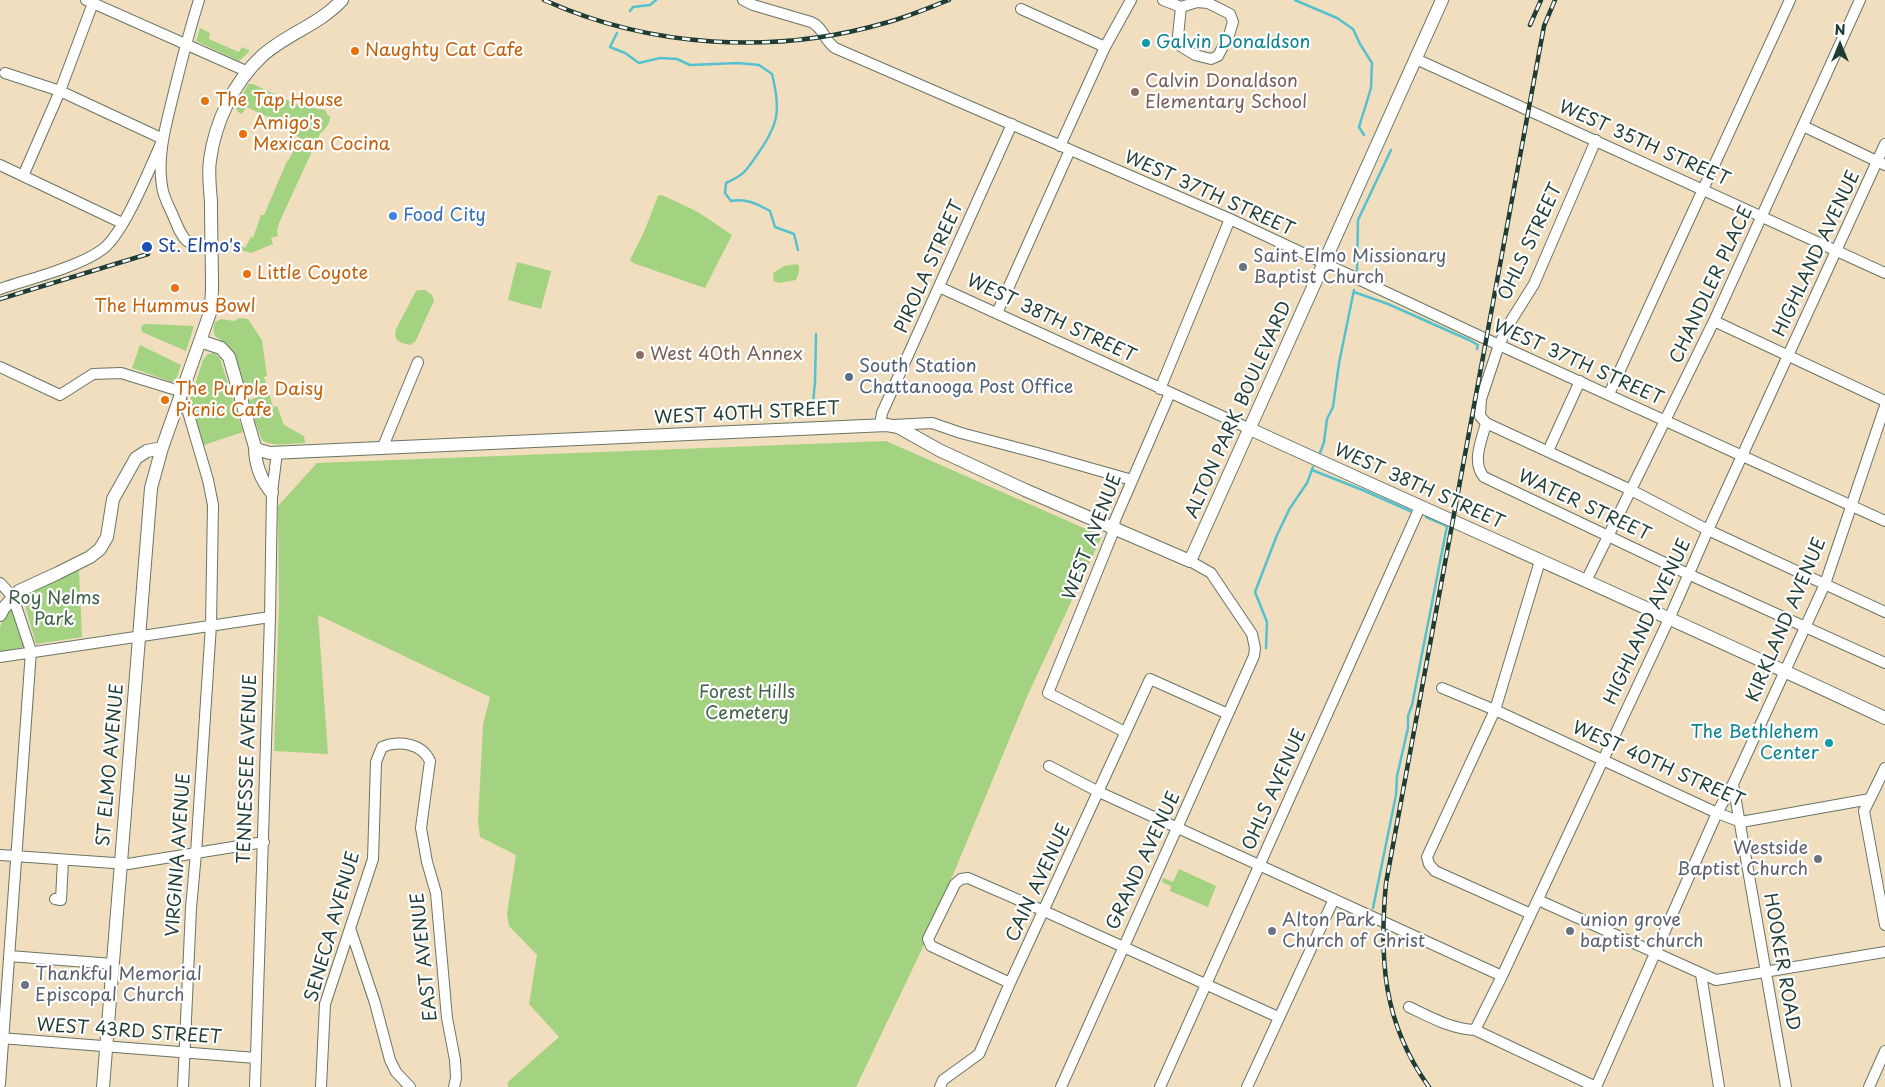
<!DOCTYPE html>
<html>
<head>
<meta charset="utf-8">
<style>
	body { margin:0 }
	#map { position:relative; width:1885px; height:1087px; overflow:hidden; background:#f1debe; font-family:"Playpen Sans",sans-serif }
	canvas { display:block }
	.north { position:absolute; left:1815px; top:20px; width:50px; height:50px; -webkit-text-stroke:4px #fff; paint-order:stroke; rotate:0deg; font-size:14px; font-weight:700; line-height:20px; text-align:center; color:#1f3d34 }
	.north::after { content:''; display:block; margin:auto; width:18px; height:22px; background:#1f3d34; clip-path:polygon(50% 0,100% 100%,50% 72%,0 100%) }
</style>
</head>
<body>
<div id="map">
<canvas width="1885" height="1087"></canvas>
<div class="north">N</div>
</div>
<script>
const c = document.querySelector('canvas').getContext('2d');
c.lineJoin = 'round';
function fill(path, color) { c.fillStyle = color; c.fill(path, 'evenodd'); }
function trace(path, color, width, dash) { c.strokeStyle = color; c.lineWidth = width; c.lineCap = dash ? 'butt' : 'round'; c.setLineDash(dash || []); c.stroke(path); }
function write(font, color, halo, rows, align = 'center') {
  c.font = font + ' "Playpen Sans",sans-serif'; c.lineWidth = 4.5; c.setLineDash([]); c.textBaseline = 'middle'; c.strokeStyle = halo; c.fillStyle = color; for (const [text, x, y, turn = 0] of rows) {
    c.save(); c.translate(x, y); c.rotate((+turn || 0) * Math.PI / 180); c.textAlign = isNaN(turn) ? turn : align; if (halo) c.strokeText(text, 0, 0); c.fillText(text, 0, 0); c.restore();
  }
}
fill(new Path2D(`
	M200 28 210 33 209 39 239 52 242 47 250 51 239 61 196 41Z
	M248 84H253L300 106 325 110 328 116 330 115C330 124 326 128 320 134L279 223 277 232 278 236 271 238 273 244 251 253 236 249 238 245 245 248 251 237 253 238 261 215H264L287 161H288L300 138 295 135 297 130 246 107 242 114 238 112 236 108Z
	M662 195 698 212 732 235 705 288 633 263 630 260 644 232 658 196Z
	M517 262 551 271 541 309 508 300Z
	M797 264 799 266V272L796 280 778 283 774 281 773 273 784 266Z
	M419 290H425L432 295 434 301 415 342 410 345C400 343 393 341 396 329L416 291Z
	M239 318 248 319 262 340 267 376 264 377 268 390 246 397 220 339C212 336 213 330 215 322L221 319 234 321Z
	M144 324H148L194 326 186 351 142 332 141 327Z
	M140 345 181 365 175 383 132 368Z
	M214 353 220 358 243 432 201 446 189 403 203 360 208 354Z
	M269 393 273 407 277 406 284 425 304 436 305 443C292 443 272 448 262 440L247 401Z
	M886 441 1102 536 1029 692 923 947 856 1087H508V1082L559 1037 529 1004 537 955 509 926 507 914 516 855 480 837 478 821 483 725 490 697 318 615 328 754 274 751 279 604 278 506 317 463Z
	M75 568 79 570 82 637 36 644 22 595Z
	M7 608H14L25 647 0 652V627Z
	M1179 869 1216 886 1208 907 1170 891 1171 886 1162 882 1163 878 1173 882Z`), '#a3d280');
trace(new Path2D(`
	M1295 0 1337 18 1353 29 1360 44 1372 63 1371 88 1359 127 1364 135
	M630 11 633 7 650 5 656 0
	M617 33 610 47 625 53 639 63 660 58 677 59 690 65 738 63 759 65 772 74C781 110 779 124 757 155 745 172 745 174 726 183L725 193 731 201C747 198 757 204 770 211L775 227 794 234 798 250
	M1357 271 1358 220 1391 150
	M1354 292 1388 304 1469 340 1478 345 1477 349
	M812 414 815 382 816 334
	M1320 453 1324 442 1327 419 1333 407 1339 363 1354 290
	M1312 470 1365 491 1410 511
	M1266 648 1267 622 1255 592 1277 535 1290 508 1307 483 1313 467
	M1373 908 1396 795 1397 776 1408 728V716L1412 705 1447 526 1426 517`), '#55c1cf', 2.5);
const minor = new Path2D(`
	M86 0 246 71
	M199 0C189 32 181 63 173 96 166 125 157 155 162 186 163 197 170 208 174 218 183 240 186 247 212 247
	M743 0 753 5 811 22C824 28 823 39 835 48L1230 219 1486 339 1885 521
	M1163 0 1181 7 1197 2 1208 3 1230 14 1233 22 1229 35 1218 56 1211 59 1195 55 1179 45 1178 36 1181 7
	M1021 9 1105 47
	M1416 59 1885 273
	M1803 126 1885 165
	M1596 140 1534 284 1509 324 1499 345 1481 399 1480 416 1486 423 1631 490 1708 530 1885 612
	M1060 146 1105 47 1131 0
	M0 165 122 223
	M23 176 60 91 93 3
	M939 287 1250 429
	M0 289C29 279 79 267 103 249 125 232 151 165 163 139L60 91 5 73
	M997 313 1070 150
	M1714 321 1885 401
	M0 367 60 395 93 374 121 373 183 392
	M1160 389 1230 219
	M1609 394 1790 0
	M179 402 186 405 208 480 213 505 211 625 196 853 191 908 183 1087
	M1486 423C1482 440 1471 462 1484 477L1688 574 1885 663
	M880 425 882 413 1012 124
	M893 425 932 423 961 433 1037 453 1132 480
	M382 449 418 362
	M1548 451 1580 381
	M1586 581 1714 321 1860 0
	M0 583 13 597 31 651 0 1084
	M0 657 270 617
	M1442 688 1495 710 1717 813 1741 822 1870 799
	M1125 732 1048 693 1112 535 1115 520 1170 393
	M1049 766 1099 792 1502 976
	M1885 768 1864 811 1885 925
	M1733 784 1786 1087
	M0 855 128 864 264 842
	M55 899 61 900 63 860
	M1538 900 1716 980 1885 952
	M1531 914 1435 871 1429 864 1427 857 1495 710 1540 561
	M350 928 375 1003 390 1060 396 1072 410 1087
	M9 956 113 964
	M1701 974 1719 1087
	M1010 983 931 946 928 939 955 884 961 879 968 878 1044 911 1278 1017
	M1409 1007C1430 1017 1451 1029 1475 1030L1502 976 1669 619 1708 530 1885 144
	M1475 1030 1596 1087
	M0 1038 256 1058
	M255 1087 270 617 272 493 277 452
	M321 1087 325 1004 373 859 376 762 382 747C398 740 422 743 430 761L421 828 427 862 436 893 447 1018 455 1060 456 1078 454 1087
	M940 1087 943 1080 979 1054 1010 983 1150 679 1228 714
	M1061 1087 1254 656 1255 648 1252 634 1219 585 1211 573 1190 561
	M1160 1087 1420 507
	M1247 1087 1334 899
	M1596 1087 1717 813 1733 784 1825 584 1885 406
	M1869 1087 1885 1051`);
const major = new Path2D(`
	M200 341 221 348 229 357 255 447C255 464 261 480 272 493
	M1250 429C1461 526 1675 619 1885 718
	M255 447 259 450 270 453 887 425 898 427 939 450 1025 490 1190 561 1442 0
	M0 615 3 609 19 591 58 573 90 557 100 549 107 537 113 499 136 458 147 451 162 448
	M103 1087 151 488 162 448 211 310 212 289C212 260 211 231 211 202 210 188 208 173 210 160 215 122 234 82 262 56 286 34 319 25 342 0`);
trace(minor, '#687564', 12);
trace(major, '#687564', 14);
trace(minor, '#fff', 10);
trace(major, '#fff', 12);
const rail = new Path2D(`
	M544 0C650 48 774 55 885 23 907 17 928 8 949 0
	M1530 25 1541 0
	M0 299 148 254
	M1429 1087C1383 1023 1379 960 1386 883L1544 26 1555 0`);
trace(rail, '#1f3d34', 4.5);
trace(rail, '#fff', 2.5, [8]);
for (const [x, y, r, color] of [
	[1146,43,5,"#0f9aa8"],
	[355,51,5,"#e8710a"],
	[1135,92,5,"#8d6e63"],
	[205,101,5,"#e8710a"],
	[243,134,5,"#e8710a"],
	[393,216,5,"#3f7fe0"],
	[147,247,6,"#1a4fb4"],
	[1243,267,5,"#6b7280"],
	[247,274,5,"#e8710a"],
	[175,288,5,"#e8710a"],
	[640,355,5,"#8d6e63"],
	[849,377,5,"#5c6f8a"],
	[165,400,5,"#e8710a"],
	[1829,743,5,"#0f9aa8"],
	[1818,859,5,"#6b7280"],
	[1272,931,5,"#6b7280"],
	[1570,931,5,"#6b7280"],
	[25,985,5,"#6b7280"]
]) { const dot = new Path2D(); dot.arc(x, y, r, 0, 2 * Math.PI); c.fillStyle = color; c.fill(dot); trace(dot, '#fff', 2); }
write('18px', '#0d838f', '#fff', [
	["Galvin Donaldson",1156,43],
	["The Bethlehem",1819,733,"right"],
	["Center",1819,754,"right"]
], 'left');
write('18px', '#c56008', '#fff', [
	["Naughty Cat Cafe",365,51],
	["The Tap House",215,101],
	["Amigo's",253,124],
	["Mexican Cocina",253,145],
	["Little Coyote",257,274],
	["The Hummus Bowl",175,307,"center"],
	["The Purple Daisy",175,390],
	["Picnic Cafe",175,411]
], 'left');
write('18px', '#785e54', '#fff', [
	["Calvin Donaldson",1145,82],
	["Elementary School",1145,103],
	["West 40th Annex",650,355]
], 'left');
write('18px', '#1f3d34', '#fff', [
	["WEST 35TH STREET",1644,144,24],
	["WEST 37TH STREET",1209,194,24],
	["OHLS STREET",1531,242,-65],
	["HIGHLAND AVENUE",1817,254,-65],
	["PIROLA STREET",930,267,-66],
	["CHANDLER PLACE",1712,285,-65],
	["WEST 38TH STREET",1051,319,25],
	["WEST 37TH STREET",1578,363,24],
	["ALTON PARK BOULEVARD",1239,410,-66],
	["WEST 40TH STREET",747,414,-3],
	["WEST 38TH STREET",1419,487,24],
	["WATER STREET",1584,506,25],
	["WEST AVENUE",1093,537,-69],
	["KIRKLAND AVENUE",1787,620,-67],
	["HIGHLAND AVENUE",1648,622,-65],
	["ST ELMO AVENUE",111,765,-85],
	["WEST 40TH STREET",1658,765,24],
	["TENNESSEE AVENUE",248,769,-88],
	["OHLS AVENUE",1275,790,-66],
	["VIRGINIA AVENUE",179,855,-86],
	["GRAND AVENUE",1144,861,-65],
	["CAIN AVENUE",1039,883,-65],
	["SENECA AVENUE",333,927,-74],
	["EAST AVENUE",425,957,-96],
	["HOOKER ROAD",1781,962,80],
	["WEST 43RD STREET",129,1032,4]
]);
write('18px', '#366cbe', '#fff', [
	["Food City",403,216]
], 'left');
write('18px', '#164399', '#fff', [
	["St. Elmo's",158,247]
], 'left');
write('18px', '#5b616d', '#fff', [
	["Saint Elmo Missionary",1253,257],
	["Baptist Church",1253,278],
	["Westside",1808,849,"right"],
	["Baptist Church",1808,870,"right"],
	["Alton Park",1282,921],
	["Church of Christ",1282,942],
	["union grove",1580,921],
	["baptist church",1580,942],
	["Thankful Memorial",35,975],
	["Episcopal Church",35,996]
], 'left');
write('18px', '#4e5e75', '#fff', [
	["South Station",859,367],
	["Chattanooga Post Office",859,388]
], 'left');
write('18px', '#406247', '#fff', [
	["Roy Nelms",54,599],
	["Park",54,620],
	["Forest Hills",747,693],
	["Cemetery",747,714]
]);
</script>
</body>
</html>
